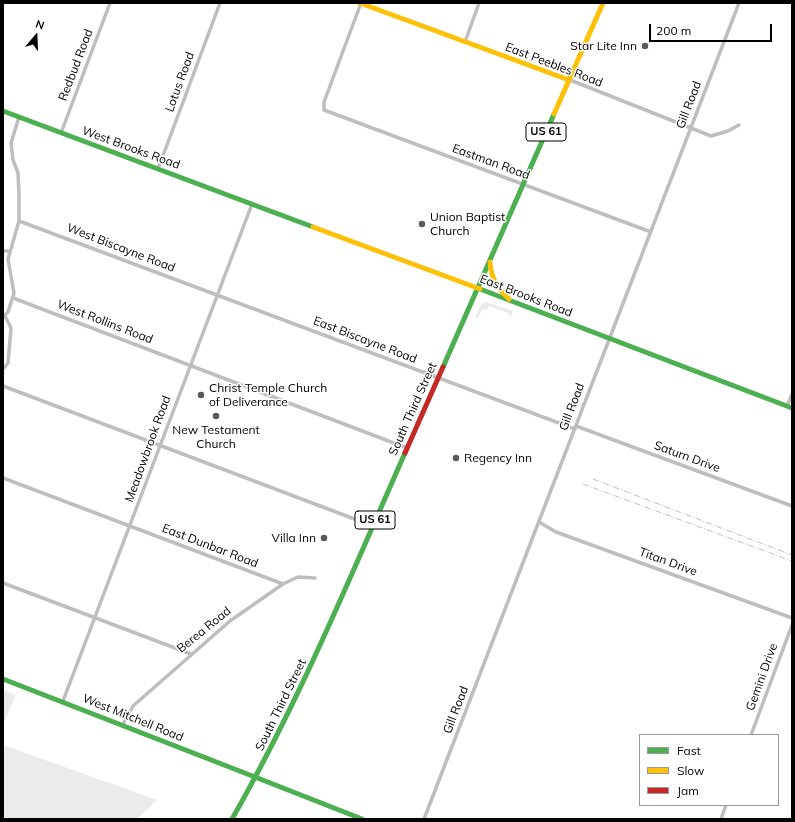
<!DOCTYPE html>
<html>
<head>
<meta charset="utf-8">
<style>
	body { margin:0 }
	#map { position:relative; width:795px; height:822px; overflow:hidden; background:#fff; font-family:Mulish,sans-serif }
	canvas { display:block }
	.frame { position:absolute; inset:0; border:4px solid #000; pointer-events:none }
	.legend { position:absolute; left:639px; top:734px; width:140px; height:72px; box-sizing:border-box; background:#fff; border:1px solid #999; margin:0; padding:5px 7px; list-style:none; font-size:12px; color:#000 }
	.legend li { display:flex; align-items:center; gap:8px; height:20px }
	.legend b { width:20px; border:1px solid #999 }
	.north { position:absolute; left:16px; top:16px; width:40px; height:40px; -webkit-text-stroke:3px #fff; paint-order:stroke; rotate:19deg; font-size:11px; font-weight:700; line-height:16px; text-align:center; color:#000 }
	.north::after { content:''; display:block; margin:auto; width:14px; height:18px; background:#000; clip-path:polygon(50% 0,100% 100%,50% 72%,0 100%) }
	.scale { position:absolute; left:649px; top:24px; width:123px; height:18px; box-sizing:border-box; border:2px solid #000; border-top:0; padding-left:5px; font-size:12px; line-height:14px; white-space:nowrap; color:#000; -webkit-text-stroke:3px #fff; paint-order:stroke }
</style>
</head>
<body>
<div id="map">
<canvas width="795" height="822"></canvas>
<div class="frame"></div>
<ul class="legend">
<li><b style="height:5px;background:#4caf50"></b>Fast</li>
<li><b style="height:5px;background:#ffc107"></b>Slow</li>
<li><b style="height:5px;background:#c62828"></b>Jam</li>
</ul>
<div class="north">N</div>
<div class="scale">200 m</div>
</div>
<script>
const c = document.querySelector('canvas').getContext('2d');
c.lineJoin = 'round';
function fill(path, color) { c.fillStyle = color; c.fill(path, 'evenodd'); }
function trace(path, color, width, dash) { c.strokeStyle = color; c.lineWidth = width; c.lineCap = dash ? 'butt' : 'round'; c.setLineDash(dash || []); c.stroke(path); }
function write(font, color, halo, rows, align = 'center') {
  c.font = font + ' Mulish,sans-serif'; c.lineWidth = 3; c.setLineDash([]); c.textBaseline = 'middle'; c.strokeStyle = halo; c.fillStyle = color; for (const [text, x, y, turn = 0] of rows) {
    c.save(); c.translate(x, y); c.rotate((+turn || 0) * Math.PI / 180); c.textAlign = isNaN(turn) ? turn : align; if (halo) c.strokeText(text, 0, 0); c.fillText(text, 0, 0); c.restore();
  }
}
fill(new Path2D(`
	M486 302 513 311 511 317 508 313 489 306 487 309 482 310 478 317H475L481 304Z
	M3 690 16 695 3 724Z
	M3 745 157 800 137 819H3Z`), '#ebebeb');
trace(new Path2D(`
	M361 3 324 102V110L651 232
	M465 42 479 3
	M570 80 711 136 728 131 739 125
	M61 133 110 3
	M158 169 220 3
	M19 221 575 429
	M3 251H9
	M13 298 407 448
	M3 317 8 312 14 293 8 259 19 221V195L18 173 13 160 11 143 19 117
	M3 369 8 363 11 328 5 316
	M3 386 373 526
	M787 406 792 394
	M576 426 792 506
	M3 478 283 584
	M539 522 556 532 792 618
	M3 583 191 654
	M63 701 252 204
	M123 724 133 706 230 621 283 584 298 577 315 578
	M751 735 792 625
	M424 819 739 3
	M721 819 726 805`), '#bebebe', 3.5);
trace(new Path2D(`
	M3 111 313 227
	M480 289 792 408
	M443 367 554 114
	M3 679 255 777
	M255 777 362 819
	M232 819C299 702 350 577 405 453`), '#4caf50', 5);
trace(new Path2D(`
	M360 3 569 80
	M554 114 603 3
	M313 227 480 289
	M490 262C491 278 497 288 509 299`), '#ffc107', 5);
trace(new Path2D(`
	M405 453 443 367`), '#c62828', 5);
trace(new Path2D(`
	M593 479 792 555
	M583 484 792 561`), '#bebebe', 1, [6, 2, 1, 2]);
for (const [x, y, r, color] of [
	[645,46,4,"#595959"],
	[422,224,4,"#595959"],
	[201,395,4,"#595959"],
	[216,416,4,"#595959"],
	[456,458,4,"#595959"],
	[324,538,4,"#595959"]
]) { const dot = new Path2D(); dot.arc(x, y, r, 0, 2 * Math.PI); c.fillStyle = color; c.fill(dot); trace(dot, '#fff', 1.5); }
for (const [x, y, w] of [
	[546,132,40],
	[375,520,40]
]) { const box = new Path2D(); box.roundRect(x - w / 2, y - 9, w, 18, 3); c.fillStyle = '#fff'; c.fill(box); trace(box, '#000', 1); }
write('bold 11px', '#000', null, [
	["US 61",546,132],
	["US 61",375,520]
]);
write('12px', '#000', '#fff', [
	["Star Lite Inn",637,46,"right"],
	["Union Baptist",430,217],
	["Church",430,231],
	["Christ Temple Church",209,388],
	["of Deliverance",209,402],
	["New Testament",216,430,"center"],
	["Church",216,444,"center"],
	["Regency Inn",464,458],
	["Villa Inn",316,538,"right"]
], 'left');
write('12px', '#000', '#fff', [
	["Redbud Road",76,65,-69],
	["East Peebles Road",554,65,21],
	["Lotus Road",180,82,-70],
	["Gill Road",689,105,-69],
	["West Brooks Road",131,148,20],
	["Eastman Road",491,162,20],
	["West Biscayne Road",121,248,21],
	["East Brooks Road",526,296,21],
	["West Rollins Road",105,322,21],
	["East Biscayne Road",365,340,21],
	["Gill Road",572,407,-69],
	["South Third Street",413,409,-66],
	["Meadowbrook Road",148,449,-70],
	["Saturn Drive",687,457,20],
	["East Dunbar Road",210,546,21],
	["Titan Drive",668,562,20],
	["Berea Road",204,630,-39],
	["Gemini Drive",762,677,-70],
	["South Third Street",281,705,-64],
	["Gill Road",456,710,-69],
	["West Mitchell Road",133,718,22]
]);
</script>
</body>
</html>
